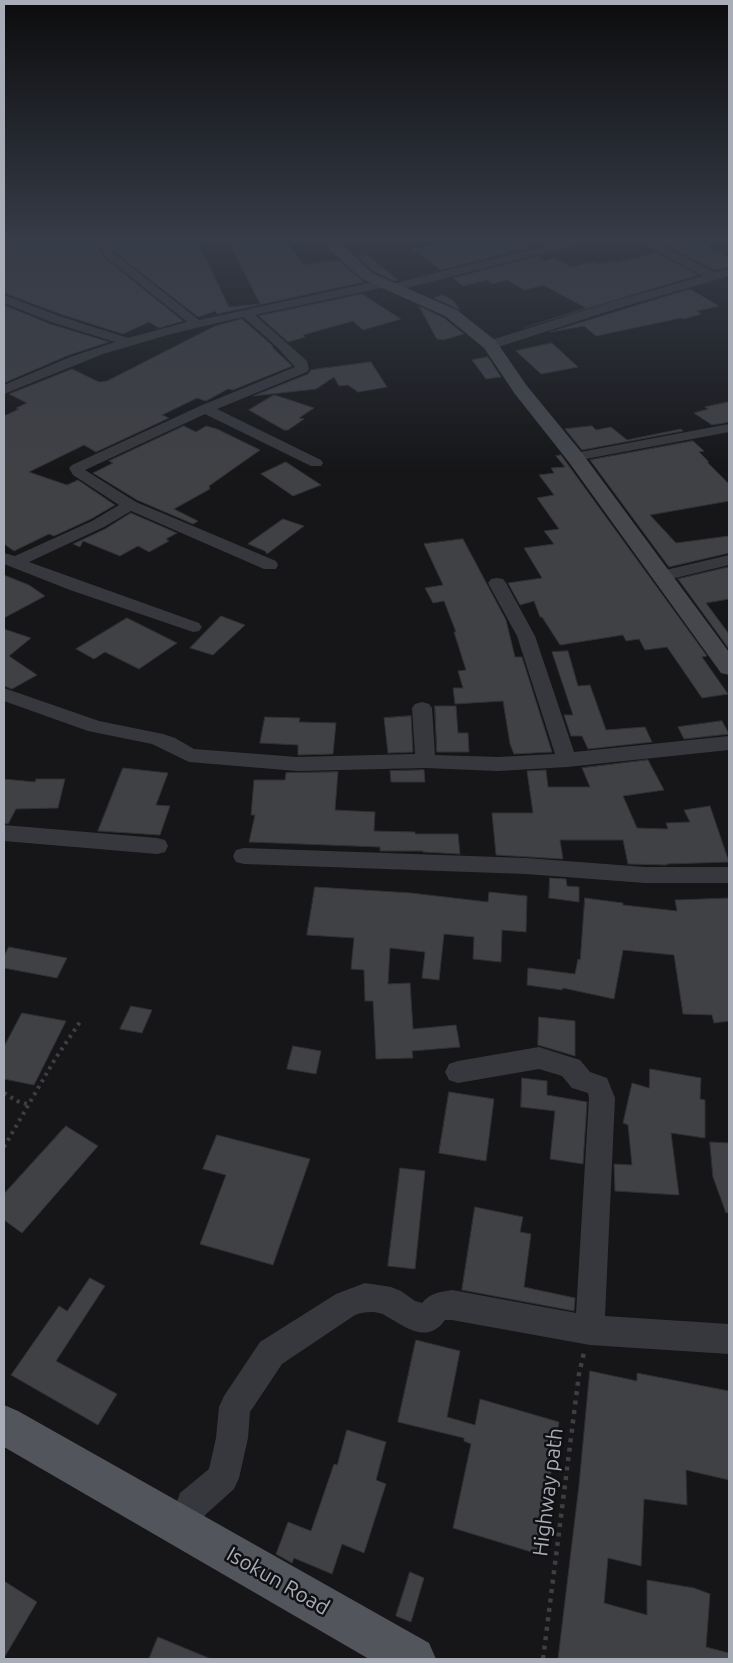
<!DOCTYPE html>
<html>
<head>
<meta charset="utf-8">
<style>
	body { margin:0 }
	#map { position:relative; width:733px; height:1663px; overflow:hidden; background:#161618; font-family:Ubuntu,sans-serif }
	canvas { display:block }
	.frame { position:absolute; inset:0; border:5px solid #a8adb8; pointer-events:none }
</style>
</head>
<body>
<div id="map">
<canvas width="733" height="1663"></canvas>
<div class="frame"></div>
</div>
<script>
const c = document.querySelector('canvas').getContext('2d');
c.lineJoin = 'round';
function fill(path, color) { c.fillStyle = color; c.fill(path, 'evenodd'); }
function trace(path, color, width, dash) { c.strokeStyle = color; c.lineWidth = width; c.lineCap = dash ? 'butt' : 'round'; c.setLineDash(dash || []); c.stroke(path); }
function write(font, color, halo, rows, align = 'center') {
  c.font = font + ' Ubuntu,sans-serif'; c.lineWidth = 5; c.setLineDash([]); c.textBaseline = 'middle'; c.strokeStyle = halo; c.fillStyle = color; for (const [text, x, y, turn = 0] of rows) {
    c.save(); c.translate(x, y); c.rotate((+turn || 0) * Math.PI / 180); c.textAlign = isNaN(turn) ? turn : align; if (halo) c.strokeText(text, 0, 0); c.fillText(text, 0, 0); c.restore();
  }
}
const building = new Path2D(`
	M31 239H90L106 259 183 321 159 328 149 322 123 334 60 314 4 293V248Z
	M106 239H196L229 307 260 304 227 239 286 240 303 265 338 260 364 282 217 314 216 311 198 317 116 253Z
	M436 239H496V246L518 242 527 248 441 270 412 249 441 243Z
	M654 239H695L729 258V267L715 270Z
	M657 253 698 275 523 328 586 308 543 285 525 290 507 280 492 284 487 280 463 286 453 278 539 256 545 261 555 258 571 267 595 262 597 264 614 261 616 262Z
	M367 255 398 280 394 281 373 271 358 257Z
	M690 289 719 306 697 311 701 314 684 319 681 318 596 336 584 326 550 332Z
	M362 294 401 319 363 330 353 321 303 335 305 337 288 342 259 316Z
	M443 295 454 301 460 310 434 298Z
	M4 305 50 324 109 342 69 355 4 383Z
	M419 306 444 318 464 334 443 340 437 339Z
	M242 319 273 346 272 347 292 366 233 390 228 389 206 401 197 398 162 415 169 418 96 452 84 445 29 472 67 485 78 480 115 505 91 519 54 536 49 534 14 551 4 544V416L19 409 16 408 27 403 9 394 72 369 99 382 107 381 215 326Z
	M552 343 578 367 541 374 516 351Z
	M488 357 501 377 486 379 472 360Z
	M371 362 387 387 358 392 348 385 339 386 334 377 316 389 253 396 308 374 311 370Z
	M274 395 281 397 314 408 299 418 304 419 288 430H284L249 410Z
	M729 402V422L712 425 694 413 708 409 705 407Z
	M184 426 196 432 206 426 217 429 260 450 209 486 210 489 174 509 198 521 193 524 137 500 93 473 113 463 109 461Z
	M592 426 596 430 611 427 627 440 681 429 683 431 582 450 565 429Z
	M693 441 704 451 699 452 709 462H707L729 484V501L650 515 676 543 729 536V553L669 567 590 460Z
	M561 455 707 656 702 657 728 694 702 698 667 647 645 650 639 639 626 641 623 635 560 645 542 617H540L534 601 520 605 508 583 542 578 524 548 554 544 544 531 559 529 537 498 554 495 539 475 554 473 551 468 565 467 556 456Z
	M286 462 321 485 293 496 261 474Z
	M131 513 177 533 166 539 169 541 149 552 138 546 120 556 83 541 80 547 73 544 105 529Z
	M283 519 304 526 267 554 265 551 248 544Z
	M463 539 506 620 515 657H522L552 752 514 754 510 744 503 701 455 704 453 688H463L458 671 466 670 454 632H456L444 601 433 603 425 588 443 585 424 544Z
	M729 567V599L706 603 729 634V649L678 579Z
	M4 575 29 585 45 596 4 618Z
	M221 616 245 625 213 655 190 648Z
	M127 618 177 643 139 669 105 652 94 659 76 649Z
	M4 629 31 638 9 656 37 675 12 689 4 686Z
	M568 651 578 686 590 685 606 730 645 727 652 742 588 749 582 736H571L564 715H573L552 652Z
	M435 706H456L458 733H468L469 752H437Z
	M411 716 413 752 388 753 384 718Z
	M265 717 300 718 299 722 336 723 333 754 298 755V745L260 743Z
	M722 721 729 734 684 739 678 727Z
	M648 760 664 790 623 796 637 828 668 829 666 823 690 822 684 810 710 806 729 862 667 864V865L628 864 623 840H560L563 859 496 855 492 813H533L527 771 546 770 548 787H590L582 768Z
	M123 768 168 773 156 805 170 806 160 835 98 831Z
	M424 770 425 782H391L390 771Z
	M338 772 335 810 375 812 374 831 415 832V834H458L460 854 423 852V851H380V847L249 842 255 815H251L254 780H285L286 773Z
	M4 779 35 782 36 779H65L58 808 16 809 8 824 4 823Z
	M550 878 566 879 567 886 579 887V902L549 898Z
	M315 887 411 893 488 902 489 892 527 896 526 932 502 930 501 962 473 959 474 937 444 934 439 980 422 978 425 952 390 948 388 984 410 983 413 1029 456 1025 460 1047 412 1051 413 1058 376 1059 373 1001H365L364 970 351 969 354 938 307 935Z
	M585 898 623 903V905L677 911 675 900 729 898V1021L714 1023 712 1015 683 1014 674 955 623 950 614 999 563 988 562 990 527 985 528 968 575 974 578 959 580 960Z
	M9 947 67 958 57 978 4 968V956Z
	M131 1006 152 1010 142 1033 120 1029Z
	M22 1013 66 1021 34 1085 4 1079V1047Z
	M539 1017 575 1021V1056L538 1045Z
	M293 1046 321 1051 316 1074 287 1069Z
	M650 1069 701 1078 700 1099 705 1100V1138L671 1133 679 1195 615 1191 614 1164 632 1165 628 1125 623 1123 632 1083 649 1088Z
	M522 1078 547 1081V1095L587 1102 583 1164 550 1159 555 1111 521 1107Z
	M449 1092 494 1099 486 1161 439 1153Z
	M66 1126 98 1146 22 1233 4 1220V1194Z
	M217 1135 310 1159 273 1265 200 1244 226 1175 203 1169Z
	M710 1142 729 1143V1212L726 1213 713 1177Z
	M400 1168 425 1171 415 1269 388 1266Z
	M475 1207 523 1217 520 1232 531 1234 524 1287 575 1298 574 1311 462 1290Z
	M90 1278 105 1286 56 1361 117 1394 98 1425 11 1375 59 1306 67 1311Z
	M416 1340 460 1351 447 1417 475 1425 480 1399 559 1422 538 1554 453 1528 471 1444 464 1441V1438L398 1422Z
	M590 1371 637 1381V1373L729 1391V1480L686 1470 687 1505 644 1499 641 1566 608 1558 604 1603 647 1615V1580L694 1588 710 1594 706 1647 729 1653V1659H558L579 1485Z
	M347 1430 386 1442 376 1480 386 1484 364 1553 342 1544 332 1574 294 1558 292 1563 276 1554 288 1522 311 1531 334 1464 337 1465Z
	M410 1572 424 1578 411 1622 396 1616Z
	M4 1581 37 1602 4 1658Z
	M158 1637 211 1659H149Z`);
fill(building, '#404145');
trace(building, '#303034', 1);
trace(new Path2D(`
	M4 1093 17 1101 30 1105
	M4 1147 55 1059 82 1019`), '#3d3f44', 4, [3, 4.5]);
trace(new Path2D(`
	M543 1659 579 1374 584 1352`), '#3d3f44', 4.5, [4, 5.5]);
fill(new Path2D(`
	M92 239H103L115 254 199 320 382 280 386 281 387 285 573 239H593L592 241 391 292 387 291 386 287 255 315 307 361 309 369 307 372 217 409 321 460 323 463 321 466H311L205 414 85 470 136 502 276 561 278 565 276 569H264L131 511 104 527 29 562 199 623 202 627 199 631 193 632 70 590 4 564V553L15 556 92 521 119 505 73 475 69 468 72 465 200 406 295 367 277 347 243 317 171 334 103 354 4 394V385L70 357 115 342 51 322 4 303V295L59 316 128 338 187 322 107 258Z
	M634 239H649L715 272 729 269V276L619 308 495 348H485L484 345 485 342 611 302 703 276Z
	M729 424V432L575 461 570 460 568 457 570 454 575 453Z
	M729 555V565L663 581 657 580 655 576 657 572Z
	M497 578 503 579 506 583 535 636 574 752 729 736V750L567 767 498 771 425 768 297 771 189 762 152 744 88 731 4 701V688L99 721 163 734 175 738 194 749 297 757 415 754 412 708 415 704 422 702 429 704 432 708 435 755 498 757 555 754 517 636 488 583 491 579Z
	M4 825 157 838 165 840 168 846 165 852 157 854 4 841Z
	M244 848 526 858 645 867H729V883H645L526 874 244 864 236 862 233 856 236 850Z
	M539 1047 580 1060 590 1072 607 1078 615 1098 605 1316 729 1324V1354L590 1345 452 1320H445C427 1345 406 1327 386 1316 377 1310 364 1312 355 1315L282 1364 250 1412 248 1438 239 1478 234 1489 205 1515 197 1539 185 1544 173 1539 168 1527 180 1493 209 1469 216 1438 219 1407 224 1396 260 1342 336 1294 365 1283 391 1287 401 1291 415 1301 422 1303C430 1293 440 1292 452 1290L576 1313 589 1098 588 1093 572 1088 562 1076 539 1069 458 1083 449 1080 445 1072 449 1064 458 1061Z`), '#37383d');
fill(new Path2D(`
	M322 239H337L372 273 457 310 496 341 527 386 582 453 729 652V675L721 673 568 461 515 394 484 348 445 316 362 279 335 255Z`), '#45474d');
fill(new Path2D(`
	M4 1405 18 1411 429 1643 436 1659H369L4 1447Z`), '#53555c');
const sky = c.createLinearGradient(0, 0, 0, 472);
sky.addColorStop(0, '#0c0c0d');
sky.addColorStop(0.51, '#363c48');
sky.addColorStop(1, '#363c4800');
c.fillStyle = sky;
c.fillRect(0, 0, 733, 472);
write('21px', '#a8adb8', '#111113', [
	["Highway path",548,1492,-83],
	["Isokun Road",278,1581,30]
]);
</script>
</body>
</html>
